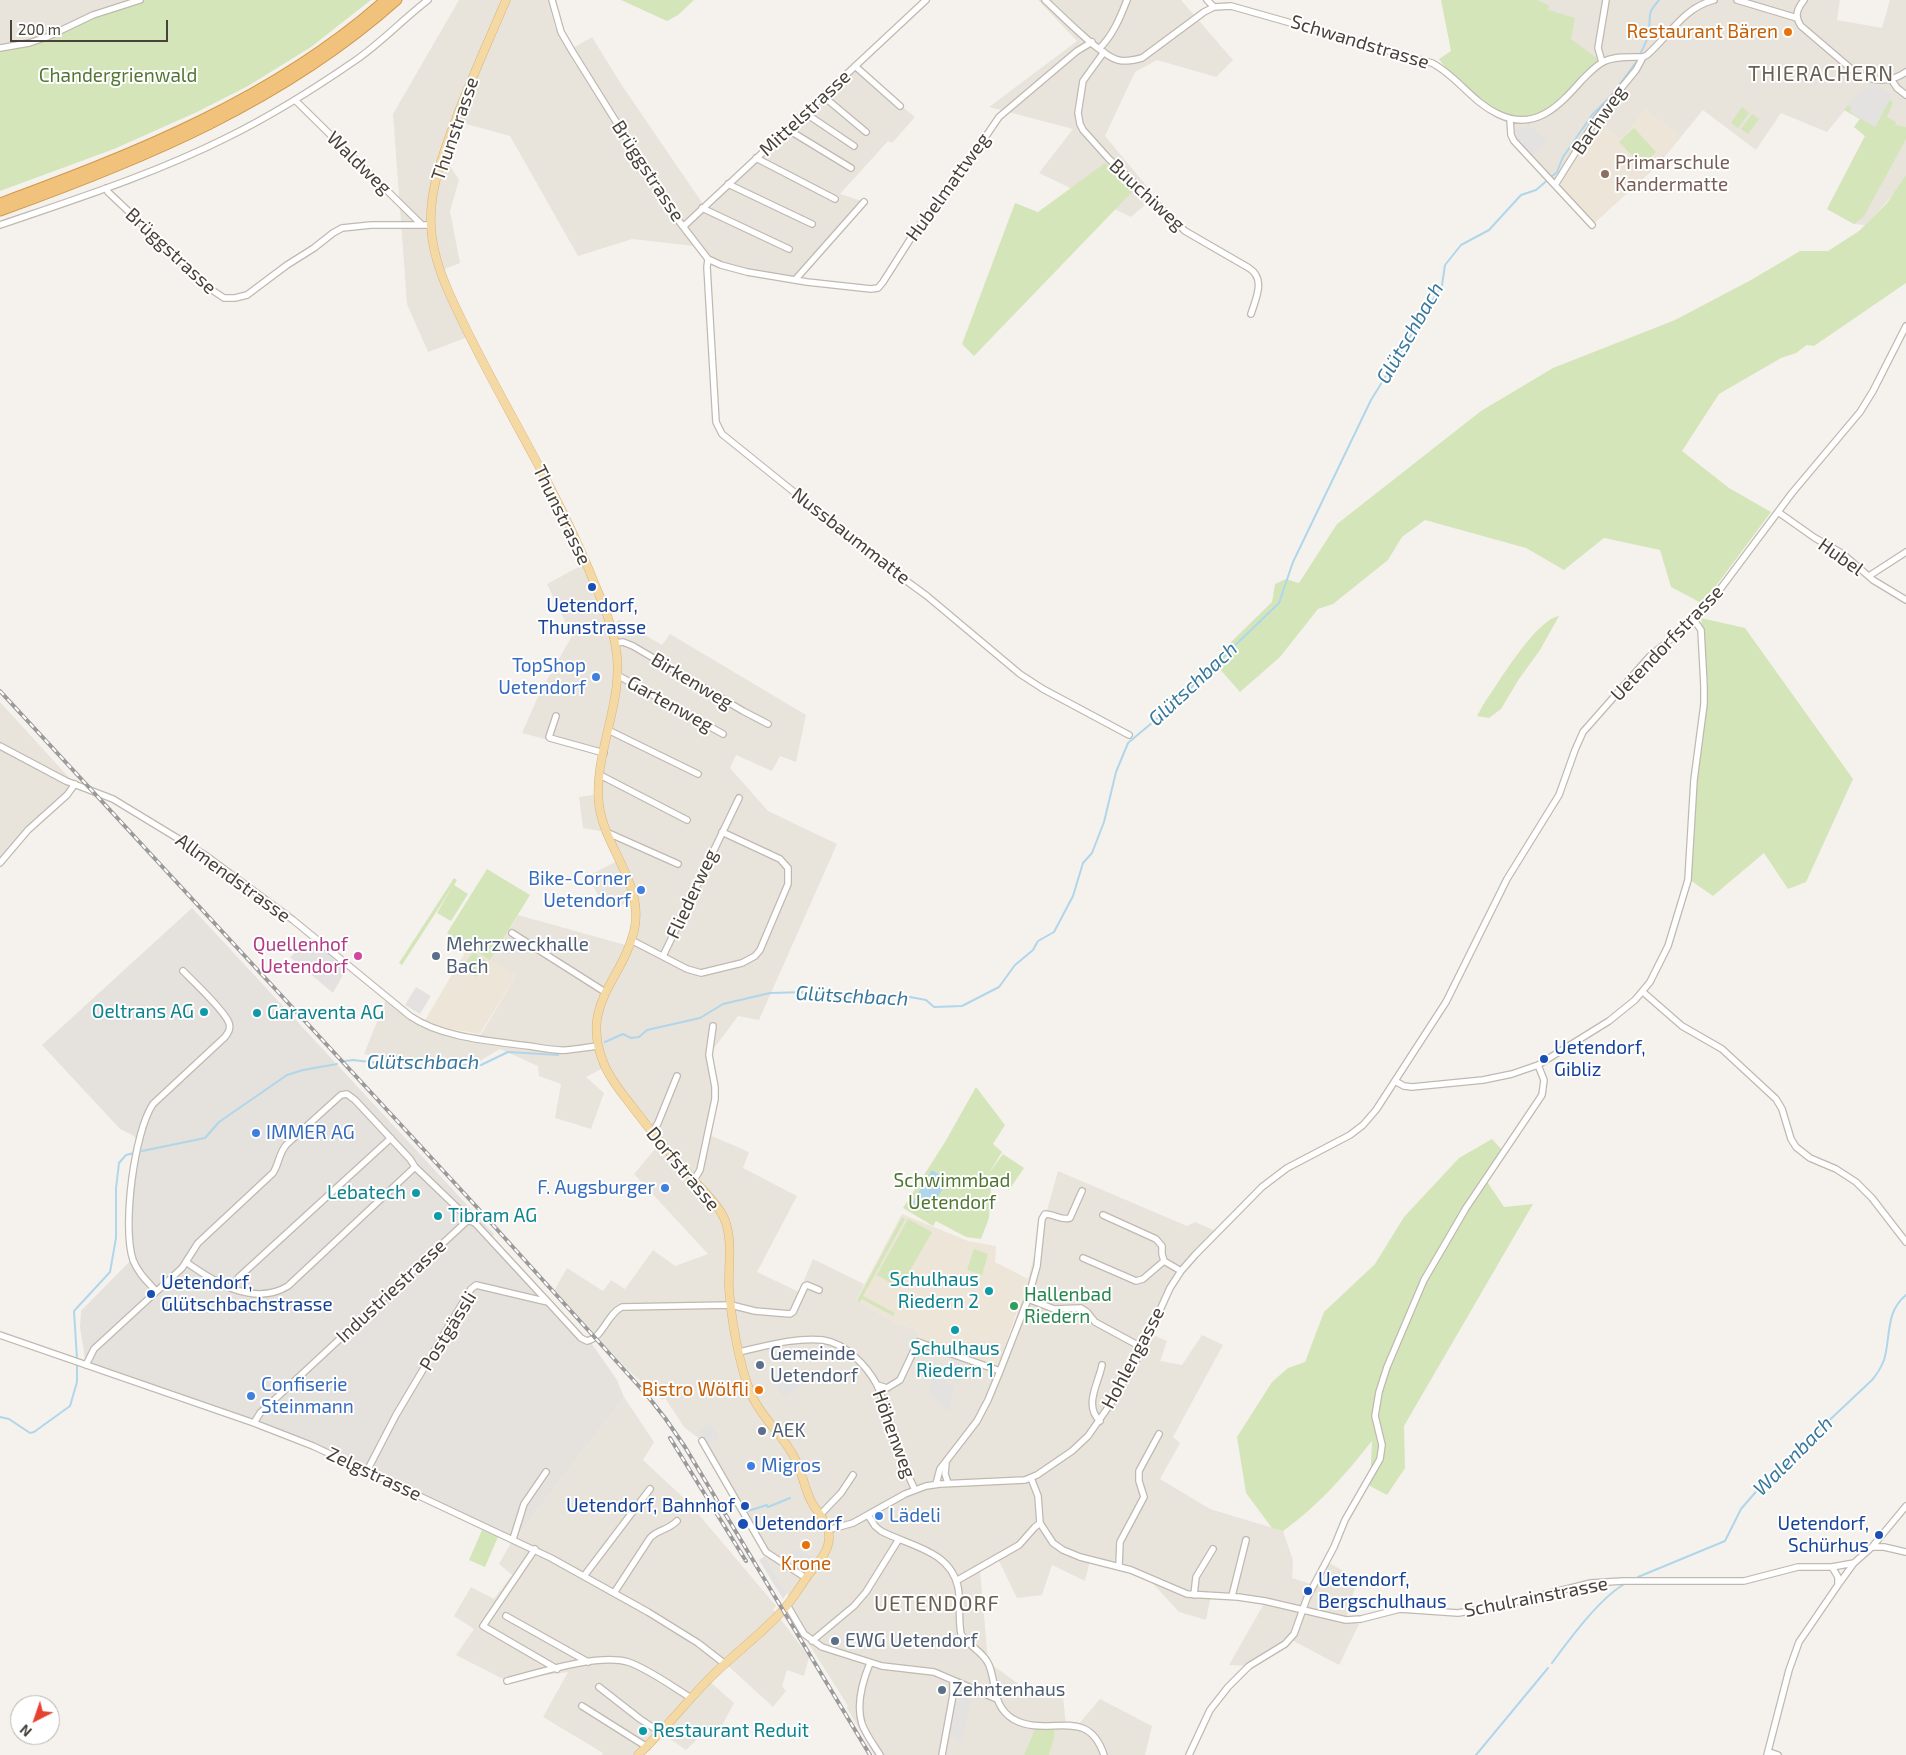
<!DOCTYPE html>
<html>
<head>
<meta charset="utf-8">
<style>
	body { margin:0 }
	#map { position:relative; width:1906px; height:1755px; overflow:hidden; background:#f5f2ed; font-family:"Exo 2",sans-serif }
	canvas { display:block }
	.north { position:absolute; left:10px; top:1695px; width:50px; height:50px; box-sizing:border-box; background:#fff; border:1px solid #b6b3b0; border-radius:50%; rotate:221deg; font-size:14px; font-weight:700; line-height:20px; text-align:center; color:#49423a }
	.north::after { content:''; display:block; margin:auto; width:18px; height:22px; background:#e64232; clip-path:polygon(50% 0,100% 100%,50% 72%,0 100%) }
	.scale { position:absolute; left:10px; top:20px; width:158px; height:22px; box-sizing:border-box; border:2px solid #49423a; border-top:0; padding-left:6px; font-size:15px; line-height:18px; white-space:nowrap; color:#49423a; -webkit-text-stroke:4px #fff; paint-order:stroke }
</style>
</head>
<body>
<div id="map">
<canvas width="1906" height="1755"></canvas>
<div class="north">N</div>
<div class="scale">200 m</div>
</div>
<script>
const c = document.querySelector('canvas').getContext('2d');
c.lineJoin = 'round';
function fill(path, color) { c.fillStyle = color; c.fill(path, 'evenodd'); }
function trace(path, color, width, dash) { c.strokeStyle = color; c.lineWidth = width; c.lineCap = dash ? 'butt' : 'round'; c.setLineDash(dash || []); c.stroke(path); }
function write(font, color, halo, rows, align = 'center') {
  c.font = font + ' "Exo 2",sans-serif'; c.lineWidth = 4; c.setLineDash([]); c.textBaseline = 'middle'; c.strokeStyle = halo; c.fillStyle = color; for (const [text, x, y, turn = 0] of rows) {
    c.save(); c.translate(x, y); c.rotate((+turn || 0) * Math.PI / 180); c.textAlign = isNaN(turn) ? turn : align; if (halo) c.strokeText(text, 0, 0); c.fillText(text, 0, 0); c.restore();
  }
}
fill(new Path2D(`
	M0 0H140L47 37 0 48Z
	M459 0H548L555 28 568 51 592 37 621 84 705 207 855 68 915 117 892 143 888 141 840 194 862 201 795 279 726 265 694 246 632 239 578 256 510 136 459 122 439 157 446 160 459 180 450 211 460 263 437 272 468 337 428 352 407 304 393 114Z
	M1038 0H1181L1233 60 1216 77 1157 60 1135 72 1105 136 1155 196 1131 217 1039 173 1073 129 989 107 1077 41Z
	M1537 0H1840L1837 20 1882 28 1890 0H1906V175L1896 191 1875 215 1865 225 1854 224 1827 209 1865 136 1854 127 1860 119 1845 110 1827 132 1781 113 1756 150 1703 110 1657 166 1592 225 1514 141 1510 119 1570 39 1548 10V5Z
	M586 563 611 628 619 620 662 645 670 634 806 715 796 762 780 756 772 771 736 755 730 768 768 811 837 844 759 1020 738 1016 709 1055 715 1087 707 1134 749 1152 743 1168 797 1196 757 1272 799 1292 813 1259 864 1284 856 1300 896 1323 917 1329 920 1340 997 1367 1011 1333 1028 1279 1058 1171 1187 1226 1195 1222 1218 1232 1181 1271 1150 1334 1167 1341 1160 1361 1182 1365 1202 1335 1223 1345 1173 1437 1180 1443 1160 1479 1210 1509 1283 1531 1293 1560 1292 1578 1314 1585 1326 1561 1357 1579 1346 1620 1359 1624 1339 1665 1290 1639 1249 1666 1229 1665 1265 1602 1211 1596 1206 1620 1179 1612 1146 1576 1090 1560 1085 1581 1052 1565 1042 1595 1017 1598 998 1559 980 1569 988 1662 1023 1687H1062L1066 1725H1078L1100 1699 1152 1726 1145 1755H1049L1054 1739 1055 1726H1036L1024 1755H874L847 1708 848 1706 787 1609 791 1600 765 1556 766 1552 702 1441 684 1427 665 1398 662 1400 628 1370 554 1291 567 1268 603 1291 611 1280 625 1289 653 1250 675 1266 708 1254 634 1174 660 1143 605 1067 586 1077 604 1093 591 1129 555 1118 561 1084 539 1076 538 1066 500 1049 478 1062 390 1060 364 1054 387 997 422 1023 479 1038 516 976 490 960 518 915 629 946 635 901 605 909 588 876 619 860 606 832 583 828 579 797 599 794 604 755 522 733 541 690 572 636 547 584Z
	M0 702 75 784 35 823 0 863Z
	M624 1397 654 1442 643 1460 689 1503 776 1606 773 1609 809 1657 804 1676 787 1670 782 1686 786 1691 773 1707 726 1664 708 1680 734 1703 720 1729 709 1728 686 1750 660 1732 641 1752 644 1755H602L603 1753 543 1717 568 1672 507 1681 456 1655 474 1629 454 1616 471 1587 494 1599 512 1575 499 1564 513 1539 519 1534Z`), '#e8e3db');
fill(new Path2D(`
	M192 908 494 1234 491 1237 592 1344 617 1380 624 1397 519 1534 513 1539 313 1446 86 1365 80 1327 81 1311 130 1261 127 1243V1192L137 1141 134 1136 120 1129 42 1045Z`), '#e5e1dd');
fill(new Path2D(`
	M1645 108 1681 136 1655 166 1593 224 1558 183 1599 119 1621 139Z
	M469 946 516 976 480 1034 445 1028 425 1020Z
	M902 1214 968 1241 996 1246 995 1262 1028 1279 998 1367 920 1340 917 1329 896 1323 856 1300Z`), '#ece5d8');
fill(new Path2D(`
	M140 0H371L311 47 248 86 197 112 114 149 0 191V48L29 43 86 18Z
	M621 0H694L678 15 667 21Z
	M1441 0H1537L1549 5 1548 10 1575 18 1571 39 1602 62 1548 112 1525 119 1497 114 1454 79 1439 59 1451 51Z
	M1889 100 1893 102 1887 117 1896 122 1895 125 1906 127V139L1864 216 1854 224 1827 209 1865 136 1854 127 1860 119 1844 110 1848 105 1875 127Z
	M1742 107 1749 113 1738 128 1731 123Z
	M1752 114 1759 119 1748 134 1741 129Z
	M1634 128 1656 152 1642 166 1619 142Z
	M1105 163 1134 190 974 356 962 344 1015 203 1038 212Z
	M1906 175V283L1814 346 1807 345 1796 353 1781 358 1719 394 1682 451 1729 488 1771 512 1713 590 1705 605 1671 587 1660 550 1604 538 1564 570 1526 548 1425 520 1402 537 1388 560 1333 604 1318 609 1280 657 1240 692 1218 667 1196 684 1192 680 1272 602 1275 584 1286 579 1299 583 1337 524 1481 411 1553 368 1675 320 1751 280 1800 251H1828L1859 231 1887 203Z
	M1559 616 1540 650 1519 679 1501 709 1489 718 1477 716 1483 705C1498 684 1535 620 1559 616Z
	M1701 618 1745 628 1853 779 1806 882 1788 889 1764 853 1713 896 1690 880 1695 798 1708 685Z
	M487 869 530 895 490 960 447 933Z
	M454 878 457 880 454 885 468 894 451 921 437 913 453 886 402 965 399 963Z
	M473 952 487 961 476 977 462 968Z
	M976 1087 1005 1125 993 1144 1002 1152 989 1173 1003 1154 1024 1168 1009 1190 988 1175 983 1181 991 1188 989 1218 981 1239 966 1237 936 1221 933 1226 903 1208 945 1142Z
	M1492 1139 1503 1151 1486 1180 1504 1207 1533 1204 1404 1426 1405 1468 1387 1495 1370 1486 1372 1441C1345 1475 1318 1506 1283 1531L1272 1528 1246 1493 1237 1437 1272 1382 1288 1368 1305 1362 1324 1312 1375 1264 1404 1217 1459 1158Z
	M902 1217 905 1219 863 1296 895 1313 893 1316 862 1299 860 1302 857 1301Z
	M908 1219 932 1232 900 1288 877 1275Z
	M974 1249 988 1254 982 1275 967 1270Z
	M482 1530 498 1537 485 1567 469 1560Z
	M1055 1725 1054 1739 1049 1755H1024L1036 1726Z`), '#d4e5ba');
fill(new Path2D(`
	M1870 84 1881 87 1892 95 1875 127 1850 112 1851 108 1849 106 1860 91 1864 92Z
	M1528 124 1547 142 1532 155 1514 136 1517 133 1514 132 1520 126 1524 128Z
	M312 939 347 968 333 993 290 957Z
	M416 987 431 996 420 1014 405 1005Z
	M953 1358 966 1362 958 1385 946 1377Z
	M933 1371 954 1388 948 1411 928 1393Z
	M794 1372 803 1385 784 1397 774 1380 777 1377 779 1376 781 1379Z
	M710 1424 719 1438 707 1445 699 1431Z
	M795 1549 815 1558 806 1570 793 1563V1560L791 1558Z
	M765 1556 787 1593 783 1599 759 1560Z
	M960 1689 973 1694 961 1741 948 1734Z`), '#e4e2e0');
fill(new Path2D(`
	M932 1170 948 1180 928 1213 912 1203Z`), '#b0d6eb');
trace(new Path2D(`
	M1640 54C1644 47 1648 39 1649 31 1651 14 1646 15 1659 0
	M605 1042 623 1034 631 1038 639 1037 647 1030 700 1018 723 1004 770 993 806 992 851 998 910 997 926 1000 934 1007 962 1006 999 987 1015 965 1033 950 1038 941 1054 932 1073 896 1083 863 1092 853 1104 822 1116 772 1128 743 1172 706 1279 603 1293 562 1371 400 1442 285 1445 265 1461 245 1489 230 1521 195 1536 190 1557 172 1563 157 1592 115 1611 96 1637 61
	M345 1061 353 1060 405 1066 481 1065 508 1052 558 1055
	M142 1151 205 1138 219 1122 287 1075 303 1070 337 1064
	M77 1359 74 1311 110 1272 116 1238V1188L119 1163 126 1155 134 1153
	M0 1417 9 1419 30 1433 34 1432 70 1406 77 1382V1364
	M748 1511 767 1505 768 1507 790 1498
	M1638 1577 1725 1541 1741 1509 1766 1480 1872 1380C1877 1374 1881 1368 1884 1360 1891 1337 1885 1312 1906 1295
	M1552 1663C1569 1640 1599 1599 1623 1585
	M1476 1755 1548 1668`), '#b0d6eb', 2);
const minor = new Path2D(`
	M552 0 561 32 572 51 675 216 708 259 721 265 747 272 807 282 871 289 878 288 883 282 918 227 961 173 999 117 1077 51 1092 42
	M1045 0C1060 14 1101 56 1118 60 1126 62 1134 60 1142 58L1204 12 1214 7 1231 6 1432 63C1457 76 1472 102 1498 114 1535 132 1559 106 1582 80 1589 73 1596 65 1605 61 1616 56 1631 57 1643 57L1647 55C1670 35 1683 8 1714 0
	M1207 0 1214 7
	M1737 0 1797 18
	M1804 0C1797 9 1794 16 1801 26L1856 73C1873 82 1890 83 1906 72
	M0 48 29 43 47 37 93 15 140 0
	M1099 49C1113 35 1120 18 1127 0
	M1104 52 1083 81 1078 113 1080 124 1083 130 1109 159 1185 231 1249 268C1266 279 1256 298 1251 314
	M1602 62 1598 48 1606 0
	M855 66 900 106
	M1891 79 1897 88 1906 95
	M823 96 866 132
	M295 100 422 225
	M805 113 854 146
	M1510 119 1511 135 1514 141 1592 225
	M787 129 851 168
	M756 158 835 199
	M728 184 812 224
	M1555 185 1597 118 1636 70 1643 57
	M106 188 108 192 212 290 224 298H235L247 295 287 265 314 248 333 233 342 228 371 225H431
	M702 208 789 249
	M0 225C76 199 154 174 226 138 271 116 314 89 356 60 382 42 403 19 428 0
	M684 226 926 0
	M708 259 707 267 716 422 722 434 882 563 927 596 1020 674 1043 689 1129 735
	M795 280 864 202
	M1778 512 1815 538 1843 554 1873 580 1906 600
	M1869 576 1906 552
	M615 643 623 642 633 646 743 711 768 724
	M617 675 723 734
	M556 716 549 737 550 738 604 753
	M608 730 698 774
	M0 746 66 781 113 799 205 855 293 920 410 1016C442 1038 492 1041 529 1046 542 1048 555 1051 567 1050 578 1049 588 1047 598 1046
	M600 775 687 820
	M606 832 678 864
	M0 863 28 830 67 795 75 784
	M512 933 605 992
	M631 940 687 969 701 973 742 963 755 956 760 950 788 884V868L780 859 722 832
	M663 956 739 798
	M1643 992 1682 1026 1722 1049 1776 1099 1782 1109 1791 1139 1796 1147 1810 1158 1836 1169 1856 1182 1872 1198 1906 1242
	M1395 1081 1404 1086 1412 1087 1483 1080 1512 1074 1538 1065 1609 1021 1635 1000 1650 982 1668 946 1688 880 1694 780 1704 704V686L1701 630 1694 620
	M652 1133 658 1123 677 1076
	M694 1180 700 1170 715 1099V1087L709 1055 713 1026
	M1103 1215 1156 1239 1162 1246V1254L1164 1261 1181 1271
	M1083 1258 1136 1281 1143 1279 1164 1261
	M186 1262C214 1282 254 1307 288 1286L415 1167
	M230 1288 239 1277 391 1138
	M156 1291C147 1281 138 1273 133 1260 122 1228 134 1132 153 1104L225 1037C228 1033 231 1029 229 1023 225 1011 193 981 183 971
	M1028 1299 1054 1309 1081 1308 1087 1312 1095 1322 1143 1348
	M0 1335 254 1423 313 1446 551 1558 648 1612 698 1643 725 1664
	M739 1352C766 1346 795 1337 823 1340 845 1343 867 1366 877 1385 885 1402 888 1422 894 1440 900 1457 907 1473 915 1490
	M86 1365 94 1349 182 1268 198 1243 273 1173C279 1164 279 1152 287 1144L341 1095 347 1094 355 1100 410 1159 415 1167 470 1220
	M877 1385 887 1388 900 1380 918 1342 1000 1371
	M1100 1421C1083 1406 1099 1382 1102 1365
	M254 1423 260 1413 468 1220 475 1223 548 1302
	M702 1441 766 1552 806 1578
	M946 1462 945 1474 948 1483
	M367 1471 396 1415 471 1289 476 1285 548 1302 581 1338 587 1341C603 1338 607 1314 622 1307L731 1305 755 1311 790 1314 793 1312 805 1286 807 1285 819 1290
	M1031 1478 1038 1496 1040 1523 1053 1543 1063 1550 1080 1557 1131 1570 1187 1594 1238 1597 1265 1601 1346 1620 1361 1619 1400 1609 1458 1613 1494 1607 1591 1583 1623 1581H1744L1798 1567H1832L1854 1563 1872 1547H1884L1906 1552
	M936 1484 940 1469 977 1421 988 1400 1000 1371 1028 1299 1037 1266 1042 1219 1045 1214C1054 1214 1062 1221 1070 1218L1082 1191
	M820 1515 841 1493 853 1475
	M868 1515 875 1526 881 1531C909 1546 950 1550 958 1587 961 1603 958 1618 961 1634 968 1646 984 1652 989 1665 997 1685 992 1706 1013 1719 1048 1739 1087 1704 1104 1755
	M828 1530 853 1523 905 1494 926 1486 940 1484 1025 1480 1037 1475 1072 1451 1088 1436 1109 1406 1140 1354 1170 1288 1181 1271 1195 1255 1262 1187 1287 1168 1350 1135 1363 1125 1376 1110 1446 1002 1507 879 1559 795 1575 750 1583 732 1650 656 1694 620 1712 600 1792 493 1860 412 1873 391 1906 326
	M513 1539 524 1504 546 1472
	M1872 1547 1906 1506
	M535 1549 483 1626 557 1669
	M1119 1566 1120 1542 1144 1497 1139 1481V1471L1159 1434
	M584 1576 650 1489
	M956 1581 1019 1545 1035 1527 1040 1523
	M1838 1585 1854 1563
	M614 1593 650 1538C658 1529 667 1531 677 1521
	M1194 1595 1196 1577 1213 1549
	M1232 1596 1246 1540
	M787 1605 804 1634 822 1647 882 1666 934 1672 997 1699
	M506 1616 588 1662
	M812 1641 854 1606 866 1592 899 1539
	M870 1663C863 1680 856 1705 862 1724 866 1735 874 1745 880 1755
	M507 1681C538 1673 598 1653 628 1662 647 1668 673 1687 691 1698
	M599 1687 640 1719 660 1732
	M582 1706 647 1747
	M1769 1752 1778 1755
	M942 1755 953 1695V1681
	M1189 1755 1210 1710 1228 1687 1249 1666 1285 1644 1294 1634 1307 1598 1334 1547 1345 1520 1380 1459 1382 1445 1375 1416 1379 1392 1387 1367 1424 1280 1466 1208 1542 1095 1544 1080 1538 1065
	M1767 1755 1789 1670 1799 1642 1838 1585V1577L1832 1567`);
const major = new Path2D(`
	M506 0C489 40 471 79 456 119 443 154 429 189 431 226 432 250 440 273 450 295 492 389 550 475 589 570 599 595 612 622 616 649 625 701 593 753 599 805 605 849 645 885 634 931 622 981 579 1004 604 1064 610 1079 621 1092 631 1105 650 1130 669 1153 690 1176 700 1188 714 1200 722 1214 734 1235 728 1264 729 1288 731 1318 739 1365 751 1394 761 1417 781 1433 793 1455 802 1470 804 1487 811 1501 817 1513 830 1524 829 1538 829 1552 817 1564 809 1574 801 1585 794 1597 785 1608 761 1635 731 1656 706 1682 683 1706 662 1732 638 1755`);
const highway = new Path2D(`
	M0 203C136 153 275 98 385 0
	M0 211C142 160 283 102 397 0`);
trace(minor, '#c0b9b0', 8);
trace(major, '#dab576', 9);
trace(highway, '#d0974b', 11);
trace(minor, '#fff', 5.5);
trace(major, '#f5d9a5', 8);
trace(highway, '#f1c27b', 9);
const rail = new Path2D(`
	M0 691 474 1204 646 1394 665 1418 685 1447 870 1755
	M670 1438 746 1561`);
trace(rail, '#9a9a9a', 4);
trace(rail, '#fff', 2, [5.5]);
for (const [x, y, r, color] of [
	[1788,32,5,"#e8710a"],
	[1605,174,5,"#8d6e63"],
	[592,587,5,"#1a4fb4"],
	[596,677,5,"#3f7fe0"],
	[641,890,5,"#3f7fe0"],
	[358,956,5,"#d1479c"],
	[436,956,5,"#5c6f8a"],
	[204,1012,5,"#0f9aa8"],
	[257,1013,5,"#0f9aa8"],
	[1544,1059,5,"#1a4fb4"],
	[256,1133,5,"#3f7fe0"],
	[665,1188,5,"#3f7fe0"],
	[416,1193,5,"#0f9aa8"],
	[438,1216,5,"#0f9aa8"],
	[989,1291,5,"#0f9aa8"],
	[151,1294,5,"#1a4fb4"],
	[1014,1306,5,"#2e9e5b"],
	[955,1330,5,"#0f9aa8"],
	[760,1365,5,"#5c6f8a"],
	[759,1390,5,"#e8710a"],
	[251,1396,5,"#3f7fe0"],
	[762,1431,5,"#5c6f8a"],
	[751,1466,5,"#3f7fe0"],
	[745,1506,5,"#1a4fb4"],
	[879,1516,5,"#3f7fe0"],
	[743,1524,6,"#1a4fb4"],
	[1879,1535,5,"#1a4fb4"],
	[806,1545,5,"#e8710a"],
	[1308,1591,5,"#1a4fb4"],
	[835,1641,5,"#5c6f8a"],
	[942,1690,5,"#5c6f8a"],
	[643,1731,5,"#0f9aa8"]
]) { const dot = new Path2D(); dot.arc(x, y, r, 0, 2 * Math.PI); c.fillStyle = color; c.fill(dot); trace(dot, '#fff', 2); }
write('19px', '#c56008', '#fff', [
	["Restaurant Bären",1778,32],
	["Bistro Wölfli",749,1390],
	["Krone",806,1564,"center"]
], 'right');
write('19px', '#49423a', '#fff', [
	["Schwandstrasse",1360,42,17],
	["Mittelstrasse",805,113,-43],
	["Bachweg",1599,120,-55],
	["Thunstrasse",455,129,-71],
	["Waldweg",359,163,44],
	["Brüggstrasse",648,171,57],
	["Hubelmattweg",948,187,-54],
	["Buuchiweg",1147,195,43],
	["Brüggstrasse",171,251,43],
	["Thunstrasse",562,515,64],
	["Nussbaummatte",851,536,38],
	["Hubel",1841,557,35],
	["Uetendorfstrasse",1667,643,-46],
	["Birkenweg",692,681,31],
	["Gartenweg",670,704,29],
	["Allmendstrasse",233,878,36],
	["Fliederweg",692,894,-65],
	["Dorfstrasse",683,1169,50],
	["Industriestrasse",391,1291,-43],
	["Postgässli",448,1331,-58],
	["Hohlengasse",1133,1358,-62],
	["Höhenweg",894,1434,70],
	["Zelgstrasse",374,1474,25],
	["Schulrainstrasse",1536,1597,-11]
]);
write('19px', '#507632', '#fff', [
	["Chandergrienwald",118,76],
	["Schwimmbad",952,1181],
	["Uetendorf",952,1203]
]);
write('19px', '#785e54', '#fff', [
	["Primarschule",1615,163],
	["Kandermatte",1615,185]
], 'left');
write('19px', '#164399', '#fff', [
	["Uetendorf,",592,606,"center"],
	["Thunstrasse",592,628,"center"],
	["Uetendorf,",1554,1048],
	["Gibliz",1554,1070],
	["Uetendorf,",161,1283],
	["Glütschbachstrasse",161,1305],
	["Uetendorf, Bahnhof",735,1506,"right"],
	["Uetendorf",754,1524],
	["Uetendorf,",1869,1524,"right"],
	["Schürhus",1869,1546,"right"],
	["Uetendorf,",1318,1580],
	["Bergschulhaus",1318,1602]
], 'left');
write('19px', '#366cbe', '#fff', [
	["TopShop",586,666,"right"],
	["Uetendorf",586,688,"right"],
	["Bike-Corner",631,879,"right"],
	["Uetendorf",631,901,"right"],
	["IMMER AG",266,1133],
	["F. Augsburger",655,1188,"right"],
	["Confiserie",261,1385],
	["Steinmann",261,1407],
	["Migros",761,1466],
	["Lädeli",889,1516]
], 'left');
write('19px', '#b23c85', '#fff', [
	["Quellenhof",348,945],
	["Uetendorf",348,967]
], 'right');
write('19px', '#4e5e75', '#fff', [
	["Mehrzweckhalle",446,945],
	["Bach",446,967],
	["Gemeinde",770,1354],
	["Uetendorf",770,1376],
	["AEK",772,1431],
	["EWG Uetendorf",845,1641],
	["Zehntenhaus",952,1690]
], 'left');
write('19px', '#0d838f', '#fff', [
	["Oeltrans AG",194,1012],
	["Garaventa AG",267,1013,"left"],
	["Lebatech",406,1193],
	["Tibram AG",448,1216,"left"],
	["Schulhaus",979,1280],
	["Riedern 2",979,1302],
	["Schulhaus",955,1349,"center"],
	["Riedern 1",955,1371,"center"],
	["Restaurant Reduit",653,1731,"left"]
], 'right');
write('19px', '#27864d', '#fff', [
	["Hallenbad",1024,1295],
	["Riedern",1024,1317]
], 'left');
write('italic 20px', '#38789c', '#fff', [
	["Glütschbach",1410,333,-60],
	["Glütschbach",1193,684,-43],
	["Glütschbach",852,996,3],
	["Glütschbach",423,1062],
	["Walenbach",1793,1456,-45]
]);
c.letterSpacing = '1px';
write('21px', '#6b5f53', '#fff', [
	["THIERACHERN",1821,74],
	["UETENDORF",937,1604]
]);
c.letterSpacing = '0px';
</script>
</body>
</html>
